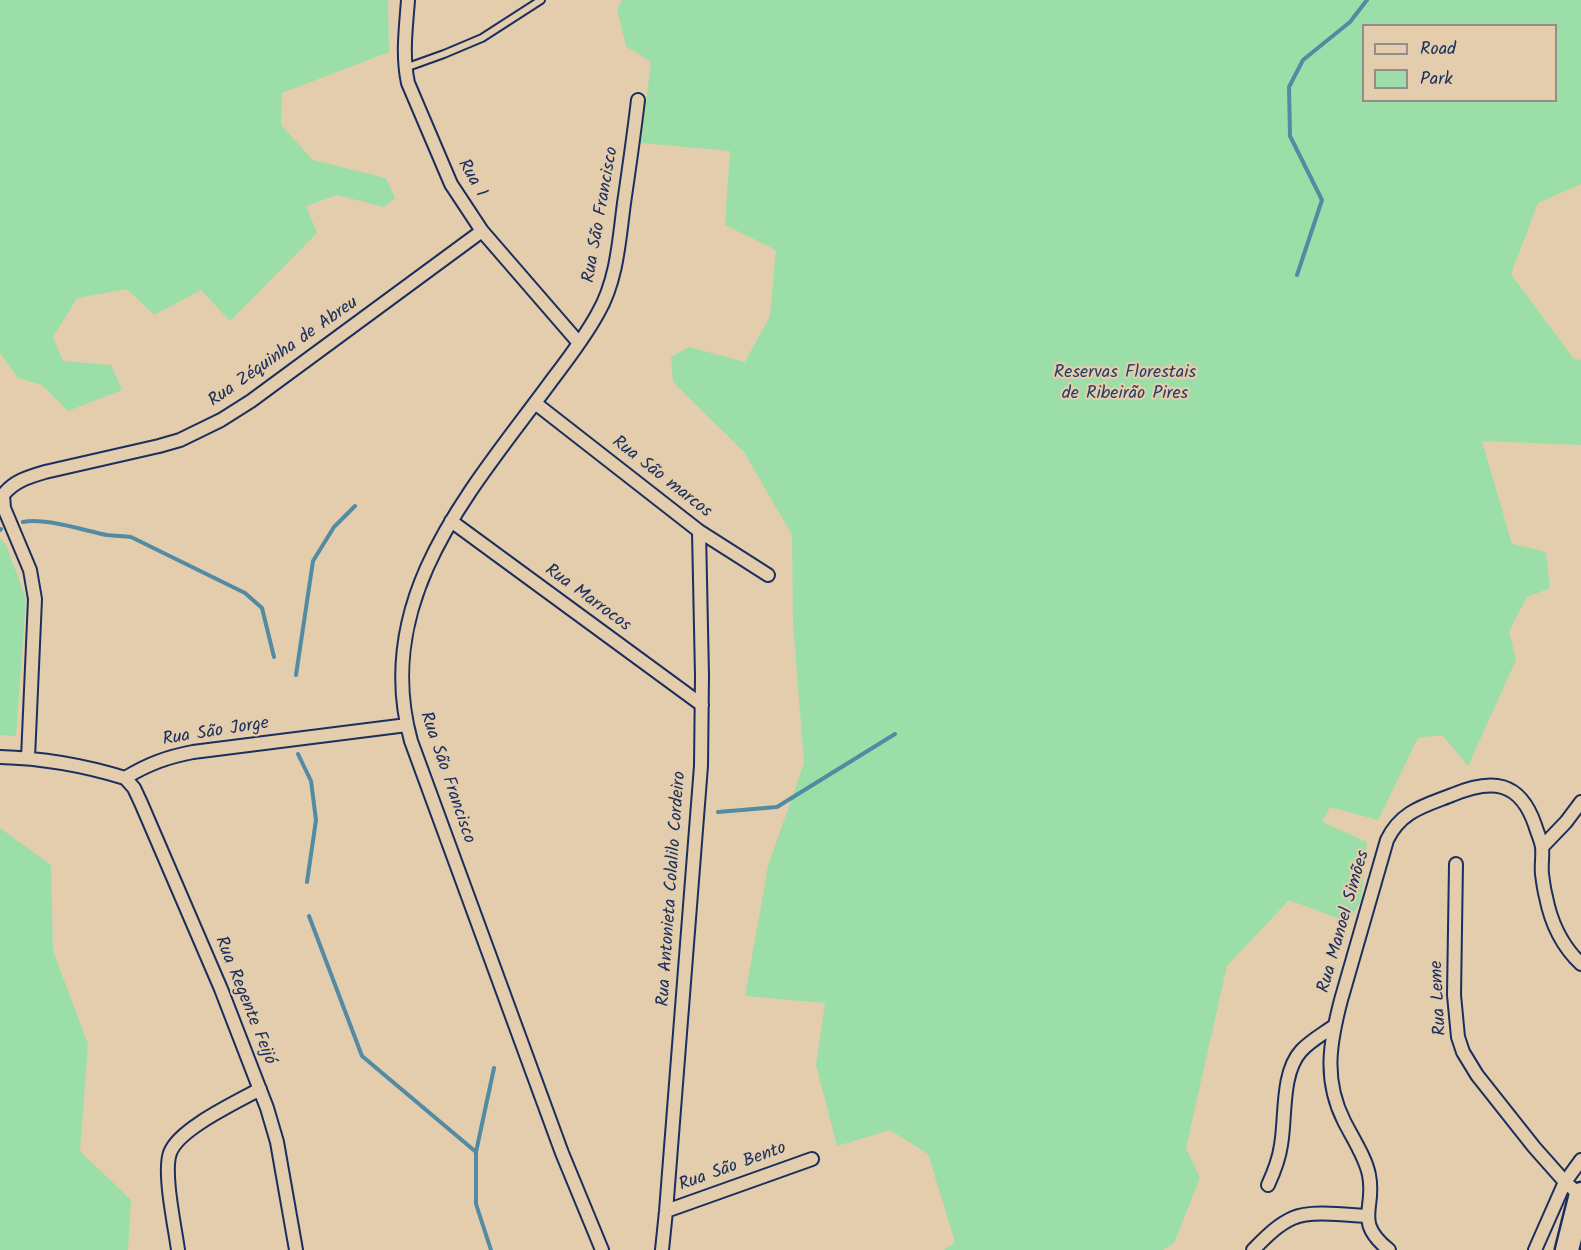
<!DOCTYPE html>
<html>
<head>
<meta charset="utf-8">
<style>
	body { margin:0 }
	#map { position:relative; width:1581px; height:1250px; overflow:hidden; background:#e3cdac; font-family:Kalam,sans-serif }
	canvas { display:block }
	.legend { position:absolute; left:1362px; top:24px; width:195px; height:78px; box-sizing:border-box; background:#e3cdac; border:2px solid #938e8d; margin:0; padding:8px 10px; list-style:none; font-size:18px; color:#1b2f5e }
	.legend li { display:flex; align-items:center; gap:12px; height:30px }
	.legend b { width:30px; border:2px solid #938e8d }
</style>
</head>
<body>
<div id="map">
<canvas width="1581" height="1250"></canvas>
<ul class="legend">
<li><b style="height:8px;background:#e3cdac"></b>Road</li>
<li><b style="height:16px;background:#9cdea8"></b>Park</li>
</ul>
</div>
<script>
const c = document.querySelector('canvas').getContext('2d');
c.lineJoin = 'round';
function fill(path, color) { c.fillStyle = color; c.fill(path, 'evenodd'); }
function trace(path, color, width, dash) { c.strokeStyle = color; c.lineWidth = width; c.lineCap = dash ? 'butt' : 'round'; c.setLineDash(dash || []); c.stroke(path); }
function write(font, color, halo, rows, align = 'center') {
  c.font = font + ' Kalam,sans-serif'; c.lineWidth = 4.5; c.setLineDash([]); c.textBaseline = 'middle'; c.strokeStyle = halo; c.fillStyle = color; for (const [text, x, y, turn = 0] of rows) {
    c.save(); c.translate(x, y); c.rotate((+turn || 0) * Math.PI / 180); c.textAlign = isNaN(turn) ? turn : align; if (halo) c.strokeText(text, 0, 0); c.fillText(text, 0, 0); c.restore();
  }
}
fill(new Path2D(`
	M0 0H388L389 52 282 93 281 125 313 160 386 178 395 198 384 207 337 195 306 206 317 233 230 321 201 290 154 315 127 289 77 298 53 337 63 361 111 365 122 390 68 411 42 385 18 378 0 353Z
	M622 0H1581V184L1538 203 1511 274 1573 358 1581 360V445L1482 441 1512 544 1546 552 1550 588 1527 597 1509 631 1516 660 1468 766 1442 735 1418 738 1378 820 1330 807 1322 822 1367 842 1361 901 1348 922 1289 900 1227 966 1186 1148 1200 1178 1174 1243 1163 1250H944L955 1242 928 1154 890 1130 837 1146 816 1065 825 1003 745 996 768 866 804 763 793 623 792 535 744 452 673 382 671 357 689 347 745 362 770 316 776 250 725 225 730 151 641 143 651 62 626 46 617 10ZM1364 26H1556V100H1364Z
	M0 538 6 545 26 598 16 736 0 735Z
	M0 828 51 865 53 951 88 1044 80 1151 131 1200 128 1250H0Z`), '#9cdea8');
trace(new Path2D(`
	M1297 275 1322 200 1290 136 1289 87 1303 60 1350 22 1367 0
	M23 522C43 517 86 531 107 535 115 536 123 536 131 537L245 593 262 608 274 657
	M0 530 1 529
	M296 675 313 561 334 527 355 506
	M298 754 311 781 316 820 307 882
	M718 812 777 807 895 734
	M309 916 362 1056 476 1152V1204L491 1250
	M476 1152 494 1068`), '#528ba3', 4);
const lane = new Path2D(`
	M405 68 444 54 482 38 541 0`);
const street = new Path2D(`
	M408 0C406 28 402 55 408 83L451 184 482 231 579 343
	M535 403 699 531 768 575
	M451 521 702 705
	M0 757C40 758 86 766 125 778 148 764 167 757 193 752L407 725
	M28 758 35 599 30 570 4 508 3 495C14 481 28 477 45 472L159 446 180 440 221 420 251 401 482 231
	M125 778 134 788 141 803 221 989 267 1108 277 1142 296 1250
	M1542 847 1566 822 1581 802
	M1456 864 1454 995 1458 1037 1463 1052 1477 1075 1534 1147 1565 1182 1580 1195
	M1268 1185C1274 1172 1279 1160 1281 1145 1286 1117 1281 1073 1301 1051 1310 1041 1323 1034 1334 1026
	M666 1211 812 1159
	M178 1250C175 1227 163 1173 170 1153 178 1129 237 1102 260 1089
	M602 1250 562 1153 411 741C371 597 473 488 552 380 568 359 585 337 598 313 617 280 619 241 624 203 629 169 634 134 638 100
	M662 1250 666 1211 701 766 702 676 699 531
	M1253 1250C1265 1238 1277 1225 1293 1218 1310 1210 1348 1215 1367 1216
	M1389 1250C1353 1221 1376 1209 1369 1175 1366 1158 1352 1137 1344 1121 1323 1079 1330 1042 1341 1000L1387 840C1401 811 1424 806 1452 795 1492 778 1520 781 1535 825 1537 832 1541 840 1542 847 1543 856 1541 865 1542 874 1543 882 1544 890 1546 897 1551 923 1562 946 1581 964
	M1535 1250 1565 1182 1581 1160`);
const highway = new Path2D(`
	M1567 1250 1581 1194`);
trace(lane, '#1b2f5e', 10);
trace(street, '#1b2f5e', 16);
trace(highway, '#1b2f5e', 27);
trace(lane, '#e3cdac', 6);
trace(street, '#e3cdac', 12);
trace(highway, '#e3cdac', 22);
write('18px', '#1b2f5e', '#e3cdac', [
	["Rua 1",471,179,60],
	["Rua São Francisco",602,215,-80],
	["Rua Zéquinha de Abreu",284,353,-35],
	["Rua São marcos",661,478,38],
	["Rua Marrocos",587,599,36],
	["Rua São Jorge",216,733,-9],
	["Rua São Francisco",446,778,71],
	["Rua Antonieta Colalilo Cordeiro",673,889,-86],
	["Rua Manoel Simões",1345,922,-74],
	["Rua Leme",1440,998,-93],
	["Rua Regente Feijó",244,1001,68],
	["Rua São Bento",733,1168,-20]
]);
write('18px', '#284065', '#e3cdac', [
	["Reservas Florestais",1125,374],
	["de Ribeirão Pires",1125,395]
]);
</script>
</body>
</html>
